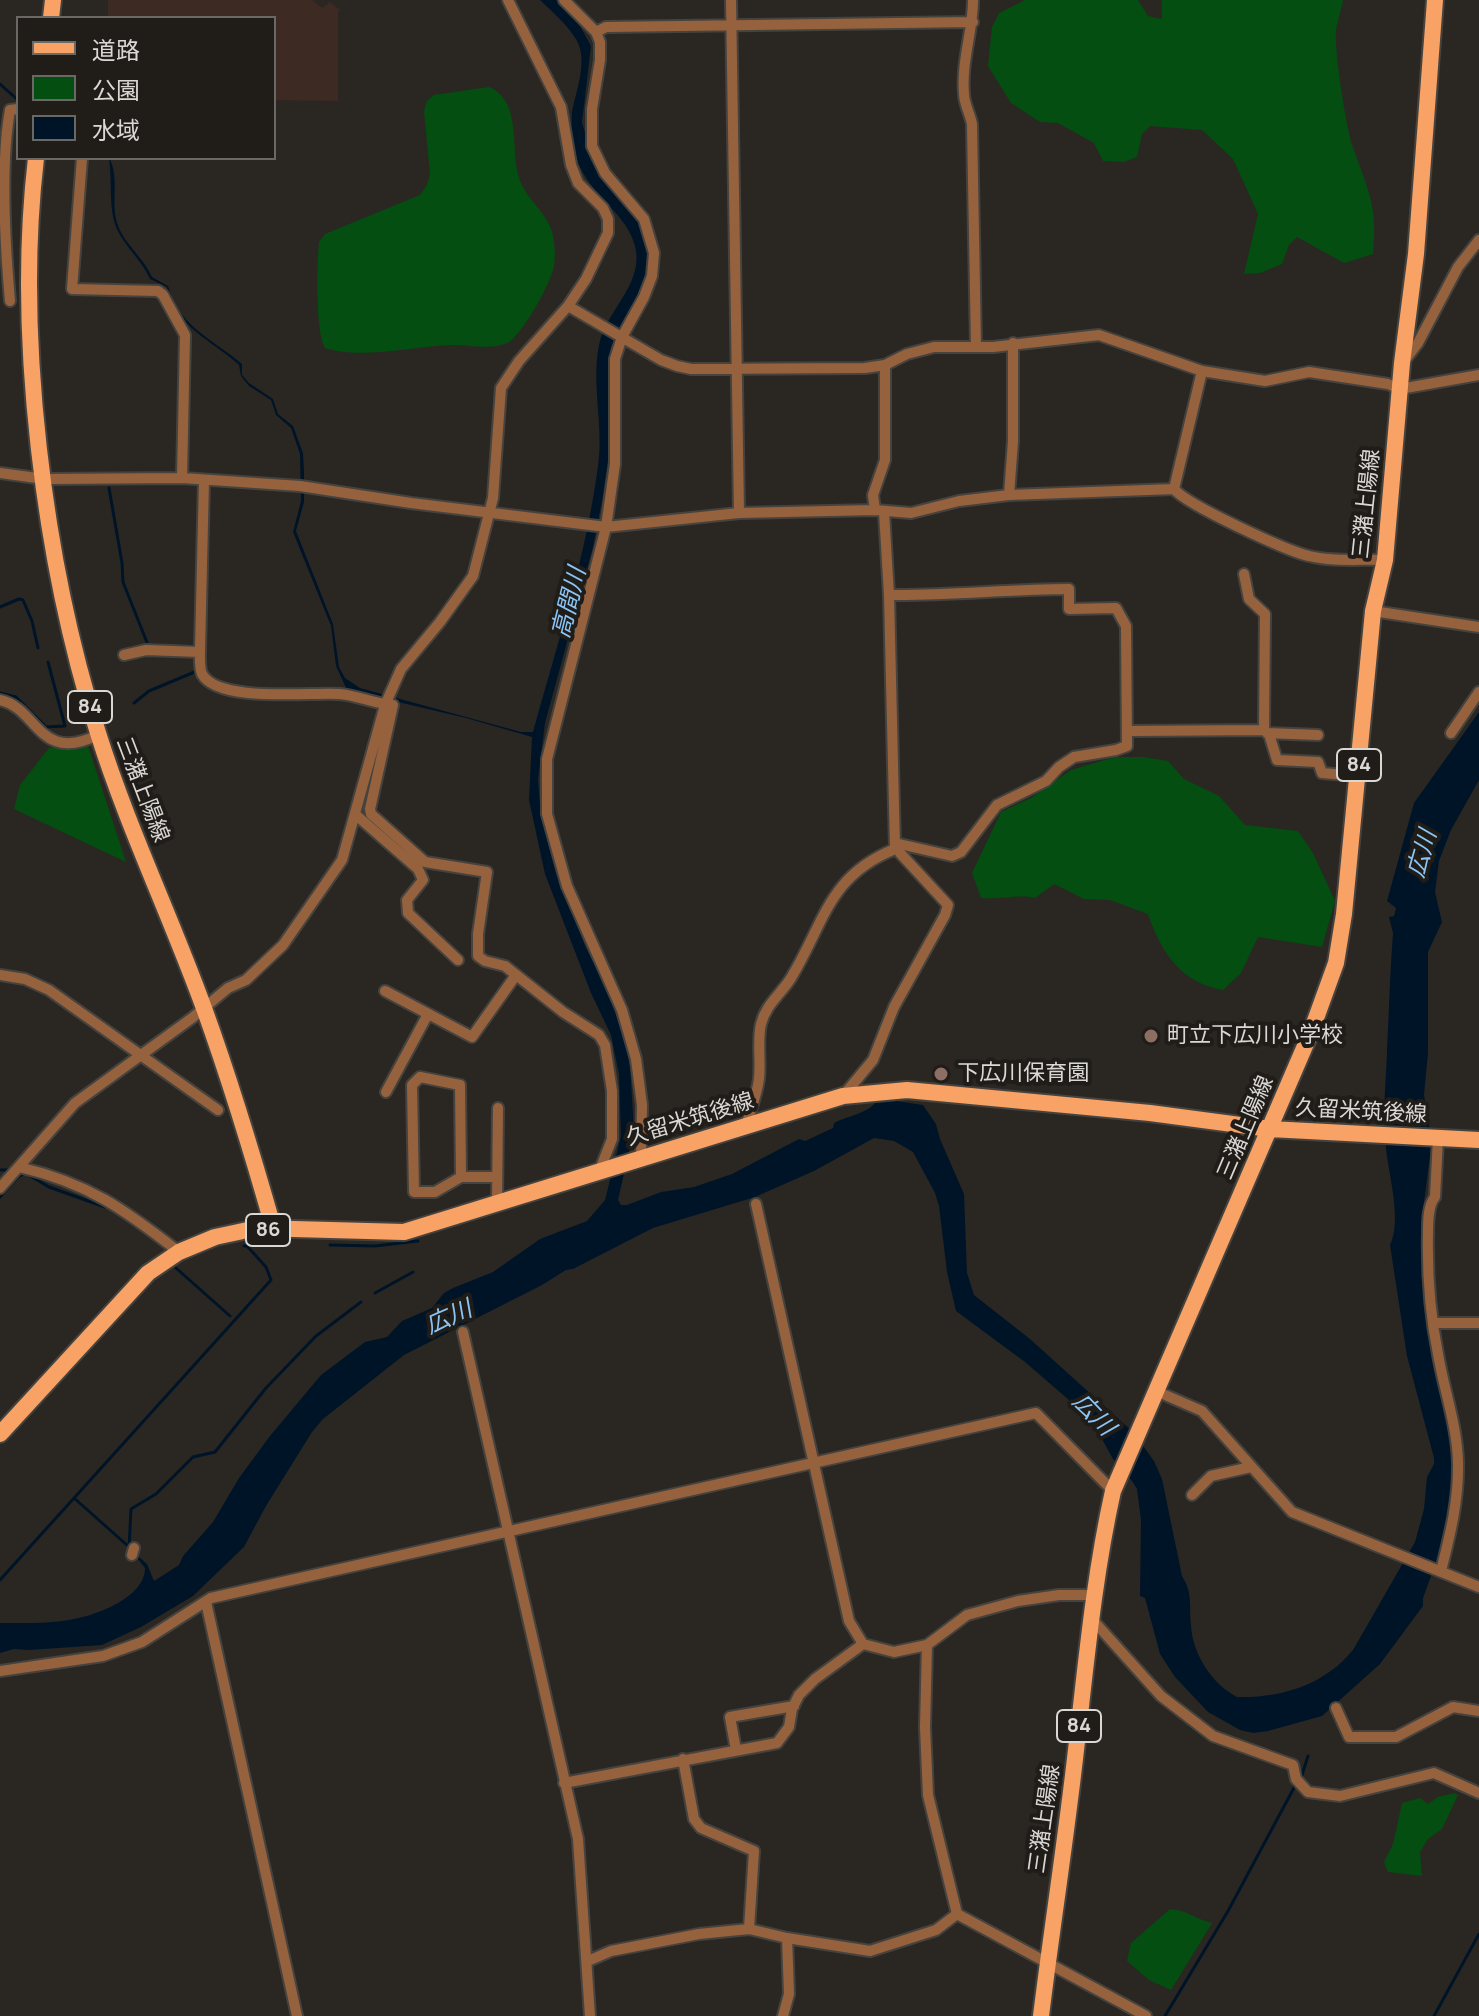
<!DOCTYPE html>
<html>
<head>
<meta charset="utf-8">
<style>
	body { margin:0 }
	#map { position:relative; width:1479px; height:2016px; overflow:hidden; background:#2a2723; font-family:Manrope,"Noto Sans JP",sans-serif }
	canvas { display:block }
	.legend { position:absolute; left:16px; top:16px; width:260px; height:144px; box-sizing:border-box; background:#201d19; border:2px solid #6a6864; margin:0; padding:10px 14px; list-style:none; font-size:24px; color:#dad8d5 }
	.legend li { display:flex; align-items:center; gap:16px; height:40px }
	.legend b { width:40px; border:2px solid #6a6864 }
</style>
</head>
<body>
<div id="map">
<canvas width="1479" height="2016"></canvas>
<ul class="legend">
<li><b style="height:10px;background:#f8a266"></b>道路</li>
<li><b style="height:22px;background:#034e10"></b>公園</li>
<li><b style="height:22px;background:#001427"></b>水域</li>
</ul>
</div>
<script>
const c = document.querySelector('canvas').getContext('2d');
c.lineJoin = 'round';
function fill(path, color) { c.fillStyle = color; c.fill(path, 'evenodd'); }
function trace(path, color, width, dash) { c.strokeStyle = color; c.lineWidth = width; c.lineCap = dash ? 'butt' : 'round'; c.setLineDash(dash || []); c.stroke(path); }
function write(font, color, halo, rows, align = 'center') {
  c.font = font + ' Manrope,"Noto Sans JP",sans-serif'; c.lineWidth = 8; c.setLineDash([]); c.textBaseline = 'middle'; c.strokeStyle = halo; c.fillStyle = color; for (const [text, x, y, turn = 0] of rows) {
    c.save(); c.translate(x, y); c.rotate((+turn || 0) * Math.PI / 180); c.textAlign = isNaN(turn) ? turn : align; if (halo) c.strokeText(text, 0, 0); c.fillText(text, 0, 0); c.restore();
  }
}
fill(new Path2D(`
	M108 0H312L322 8 330 2 340 10 338 12V101L274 100V18H108Z`), '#3c2a23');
fill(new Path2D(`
	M1025 0H1138L1148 16 1162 19V0H1343C1341 10 1338 20 1336 30 1334 49 1346 128 1353 147 1368 191 1378 205 1373 254L1344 263 1297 237 1289 245 1282 264 1260 273 1244 274 1258 214 1233 159 1202 130 1150 126 1142 134 1137 157 1124 162 1103 161 1094 143 1058 123 1040 122 1011 103 988 66 992 27 999 13Z
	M489 87C521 100 511 146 518 174 524 201 552 213 554 242 555 249 555 259 554 266 551 283 522 336 507 343 491 350 469 345 452 345 414 346 361 360 325 348 315 331 317 263 319 242L325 234 420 195 427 185 430 174 424 111 427 101 434 95Z
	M88 746 126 862 14 809 20 785 49 748Z
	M1115 757H1143L1168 761 1184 779 1219 796 1245 825 1298 831 1313 853 1335 901 1322 947 1258 937 1241 973 1223 990C1181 983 1161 952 1148 914L1110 900 1084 899 1054 884 1035 898C1018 894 1000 900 981 898L972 873 1001 812 1031 798 1071 770Z
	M1454 1793 1458 1795 1442 1829 1428 1839 1420 1852 1422 1876 1388 1872 1384 1862 1393 1844 1402 1803 1420 1798 1428 1804 1438 1797Z
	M1170 1909C1187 1910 1195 1919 1212 1923L1171 1990 1149 1980 1127 1961 1131 1943Z`), '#034e10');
fill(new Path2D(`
	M540 0H556L580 26 591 46 582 122 592 159 603 178 637 219 648 251 647 273 642 287 611 347 608 374 609 453 602 501 593 547 545 723 538 779 541 817 556 873 586 948 606 986 623 1035 630 1066 634 1130 618 1200 621 1205H627L661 1192 694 1187 732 1174 799 1139 805 1141 833 1128 834 1123C847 1116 866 1114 875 1103L896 1101 923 1105 936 1124 940 1139 964 1194 967 1273 974 1295 1030 1339 1133 1432 1154 1461 1162 1479 1182 1576C1193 1593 1189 1605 1191 1625 1192 1653 1212 1684 1237 1697 1282 1698 1324 1685 1353 1650L1415 1542 1424 1509 1427 1477 1434 1464V1458L1407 1356 1390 1245C1402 1221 1389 1176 1386 1149 1382 1116 1386 1083 1387 1050 1389 1011 1390 971 1393 933L1389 917 1394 916 1396 908 1387 901 1414 803 1479 712V780L1451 830 1439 861 1435 892 1442 922 1428 952V1053L1424 1095 1429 1122 1431 1148 1421 1226 1422 1282 1428 1328 1452 1450 1453 1473 1444 1541 1423 1598V1606L1380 1664 1322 1716 1268 1731 1253 1733 1240 1730 1208 1712 1175 1677 1160 1654 1145 1598 1140 1596 1141 1520 1137 1489 1132 1481 1113 1459 1091 1419 1025 1362 956 1311 947 1272 939 1206 935 1193 913 1152 894 1141 874 1138 814 1171 755 1197 653 1228 573 1269 566 1270 542 1285 404 1355 323 1419 312 1432 266 1506 244 1547 193 1596 141 1627 102 1645 29 1650 14 1649 0 1653V1623C22 1623 47 1624 69 1620 95 1616 145 1598 145 1568L129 1548 147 1564 154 1581 179 1565 183 1556 213 1522 239 1478 270 1436 321 1375 365 1342 387 1337 402 1321 432 1308 444 1293 453 1288 493 1272 540 1239 587 1221 605 1200 621 1136 619 1074 611 1035 591 993 545 874 529 800 532 737 466 718 347 690 336 666 331 626 293 532 301 501 300 454 291 428 276 415 271 400 249 386 241 376 239 365C213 341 174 326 167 287L150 279C141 258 120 243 114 221 109 201 112 178 109 158 119 174 112 200 116 219 121 242 143 256 152 277L168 286C178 326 213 339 242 364V375L249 383 273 399 278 414 293 426 303 453 304 471V502L296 531 333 624 339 667 345 678 360 688 521 732H533C557 645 586 557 598 466 604 426 591 385 599 345 606 311 641 287 636 251 630 211 583 195 574 149 572 137 571 124 572 112 576 91 588 61 577 41 569 26 552 12 540 0Z`), '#001427');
trace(new Path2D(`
	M0 84 18 100
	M109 488 122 563 123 582 148 645 198 646
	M0 607 19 599 23 600 32 621 38 648
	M0 693 16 697 46 727 65 726 48 662
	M134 703 149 691 197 671
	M0 1170H10
	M0 1197 18 1177 25 1173 49 1187 105 1207
	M330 1245 375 1246 418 1241
	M176 1268 230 1316
	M375 1293 413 1272
	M74 1498 128 1546
	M129 1548 131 1509 156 1494 193 1457 215 1452 266 1388 316 1336 361 1302
	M0 1580 271 1280 266 1267 247 1246H244
	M1301 1778 1308 1756
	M1165 2016 1228 1911 1296 1784
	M1434 2016 1479 1934`), '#001427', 3);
const street = new Path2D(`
	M564 0 596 32 600 42V60L592 109V146L605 173 644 219 654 253 652 276 644 297 622 337 615 359V464L606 527 547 759V814L567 886 622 1010 636 1059 642 1105 641 1158
	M731 0 739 513
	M973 0C973 31 961 62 964 94 964 103 970 114 972 124L976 347
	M596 32 606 27 973 22
	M82 158 72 289 158 291 163 295 185 335 182 478
	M10 301C5 244 0 165 10 110L18 109
	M568 306 661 360 677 366 691 369 865 368 885 365 907 354 934 347H993L1099 335 1202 371 1265 381 1309 372 1388 384 1400 389 1479 375
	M1405 360 1418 343 1458 267 1479 240
	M0 473 44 479 182 478 300 486 411 503 606 527 739 513 875 510 911 513 959 501 1009 495 1174 489C1187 505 1287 551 1309 556 1332 562 1361 559 1385 560
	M204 480 200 649C200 657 199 667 202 674 218 703 310 692 339 694 357 695 375 704 393 705L370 809 371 814 425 862 487 872 478 934V956L485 961 505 966 563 1012 599 1035 605 1045 612 1091V1139L599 1172
	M1174 489 1202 371
	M1009 495 1013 441V343
	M875 510 873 495 885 460V365
	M1244 574 1249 599 1265 614 1264 730 1269 734 1277 760 1318 762 1322 773 1358 776
	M889 595C949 596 1009 589 1069 589V609L1116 608 1126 626 1127 746 1116 750 1074 757 1059 767 1046 781 997 805 961 852 952 856 895 843
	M1373 611 1479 627
	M124 655 146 650 200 652
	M0 700C38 708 38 764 98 735
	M1127 731 1264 730
	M1267 733 1318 735
	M1451 733 1479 692
	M356 815 418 869 423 880 407 900 408 913 458 960
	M0 975 25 979 49 990 218 1110
	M385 991 472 1037 516 975
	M386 1092 428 1014
	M843 1096 873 1060 894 1007 945 915 948 905 900 853
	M746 1126C750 1111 757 1095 759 1079 761 1061 757 1041 761 1024 766 1004 781 994 791 978 825 922 828 876 895 849L889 595 884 512
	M1438 1138 1435 1197C1428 1205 1428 1221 1428 1232 1427 1273 1430 1314 1438 1354 1444 1390 1457 1425 1458 1462 1459 1500 1450 1535 1441 1571
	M19 1167C88 1183 124 1209 179 1252
	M461 1177 460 1085 420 1077 412 1085 414 1192H435L461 1177H497
	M0 1188 75 1103 192 1018 228 988 246 980 283 945 342 860 385 705 401 669 440 622 473 576 493 498 501 388 519 361 568 306 586 279 608 233V219L603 208 578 183 571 165 561 107 508 0
	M497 1203 498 1108
	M756 1204 849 1621 863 1644 894 1652 927 1645 967 1615 1018 1601 1059 1595H1095
	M1434 1323H1479
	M463 1332 578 1839 590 2016
	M1156 1391 1202 1411 1292 1512 1479 1587
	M1192 1495 1211 1476 1251 1467
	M132 1555 134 1548
	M206 1602 297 2016
	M1091 1618 1161 1696 1213 1736 1293 1765 1296 1779 1308 1792 1340 1796 1434 1773 1479 1793
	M927 1645 925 1727 928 1795 957 1914 1146 2016
	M0 1671 103 1656 142 1642 211 1598 1036 1413 1113 1491
	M1336 1708 1349 1737H1396L1453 1707 1479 1711
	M736 1750 730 1717 794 1706
	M683 1759 694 1819 701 1828 754 1851 749 1929
	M564 1783 777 1743 789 1727 792 1709 799 1695 815 1679 863 1644
	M588 1961 611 1951 699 1934 749 1929 787 1938 870 1951 936 1930 957 1914
	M783 2016 789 1994 787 1938`);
const primary = new Path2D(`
	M51 18 53 0
	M36 158C15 336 44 563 98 733 128 828 171 917 205 1011 231 1083 253 1156 274 1230
	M0 1434 148 1273 179 1252 215 1237 257 1228 404 1232 843 1096 907 1090 1150 1113 1270 1129 1479 1140
	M1041 2016C1052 1927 1066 1839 1076 1750 1086 1664 1094 1576 1113 1491L1311 1032 1336 963 1344 914 1373 611 1385 560 1402 363 1416 254 1435 0`);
trace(street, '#46433f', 14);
trace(primary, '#46433f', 20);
trace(street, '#96623e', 10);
trace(primary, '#f8a266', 16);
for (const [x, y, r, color] of [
	[1151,1036,8,"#8d6e63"],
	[941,1074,8,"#8d6e63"]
]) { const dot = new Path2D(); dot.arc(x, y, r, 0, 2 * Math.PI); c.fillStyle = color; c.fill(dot); trace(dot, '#201d19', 3); }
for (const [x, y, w] of [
	[90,707,44],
	[1359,765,44],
	[268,1230,44],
	[1079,1726,44]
]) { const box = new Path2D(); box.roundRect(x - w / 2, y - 16, w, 32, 6); c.fillStyle = '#201d19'; c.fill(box); trace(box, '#dad8d5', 2); }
write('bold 20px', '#dad8d5', null, [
	["84",90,707],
	["84",1359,765],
	["86",268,1230],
	["84",1079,1726]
]);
write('22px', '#dad8d5', '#201d19', [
	["三潴上陽線",1367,504,-84],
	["三潴上陽線",142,790,69],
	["久留米筑後線",1361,1112,3],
	["久留米筑後線",690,1120,-17],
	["三潴上陽線",1246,1128,-67],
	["三潴上陽線",1045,1819,-82]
]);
write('22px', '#dad8d5', '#201d19', [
	["町立下広川小学校",1167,1036],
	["下広川保育園",957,1074]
], 'left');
write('italic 24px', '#8ac5f7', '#201d19', [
	["高間川",570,603,-76],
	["広川",1423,854,-74],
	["広川",449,1318,-24],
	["広川",1093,1415,46]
]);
</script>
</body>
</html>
